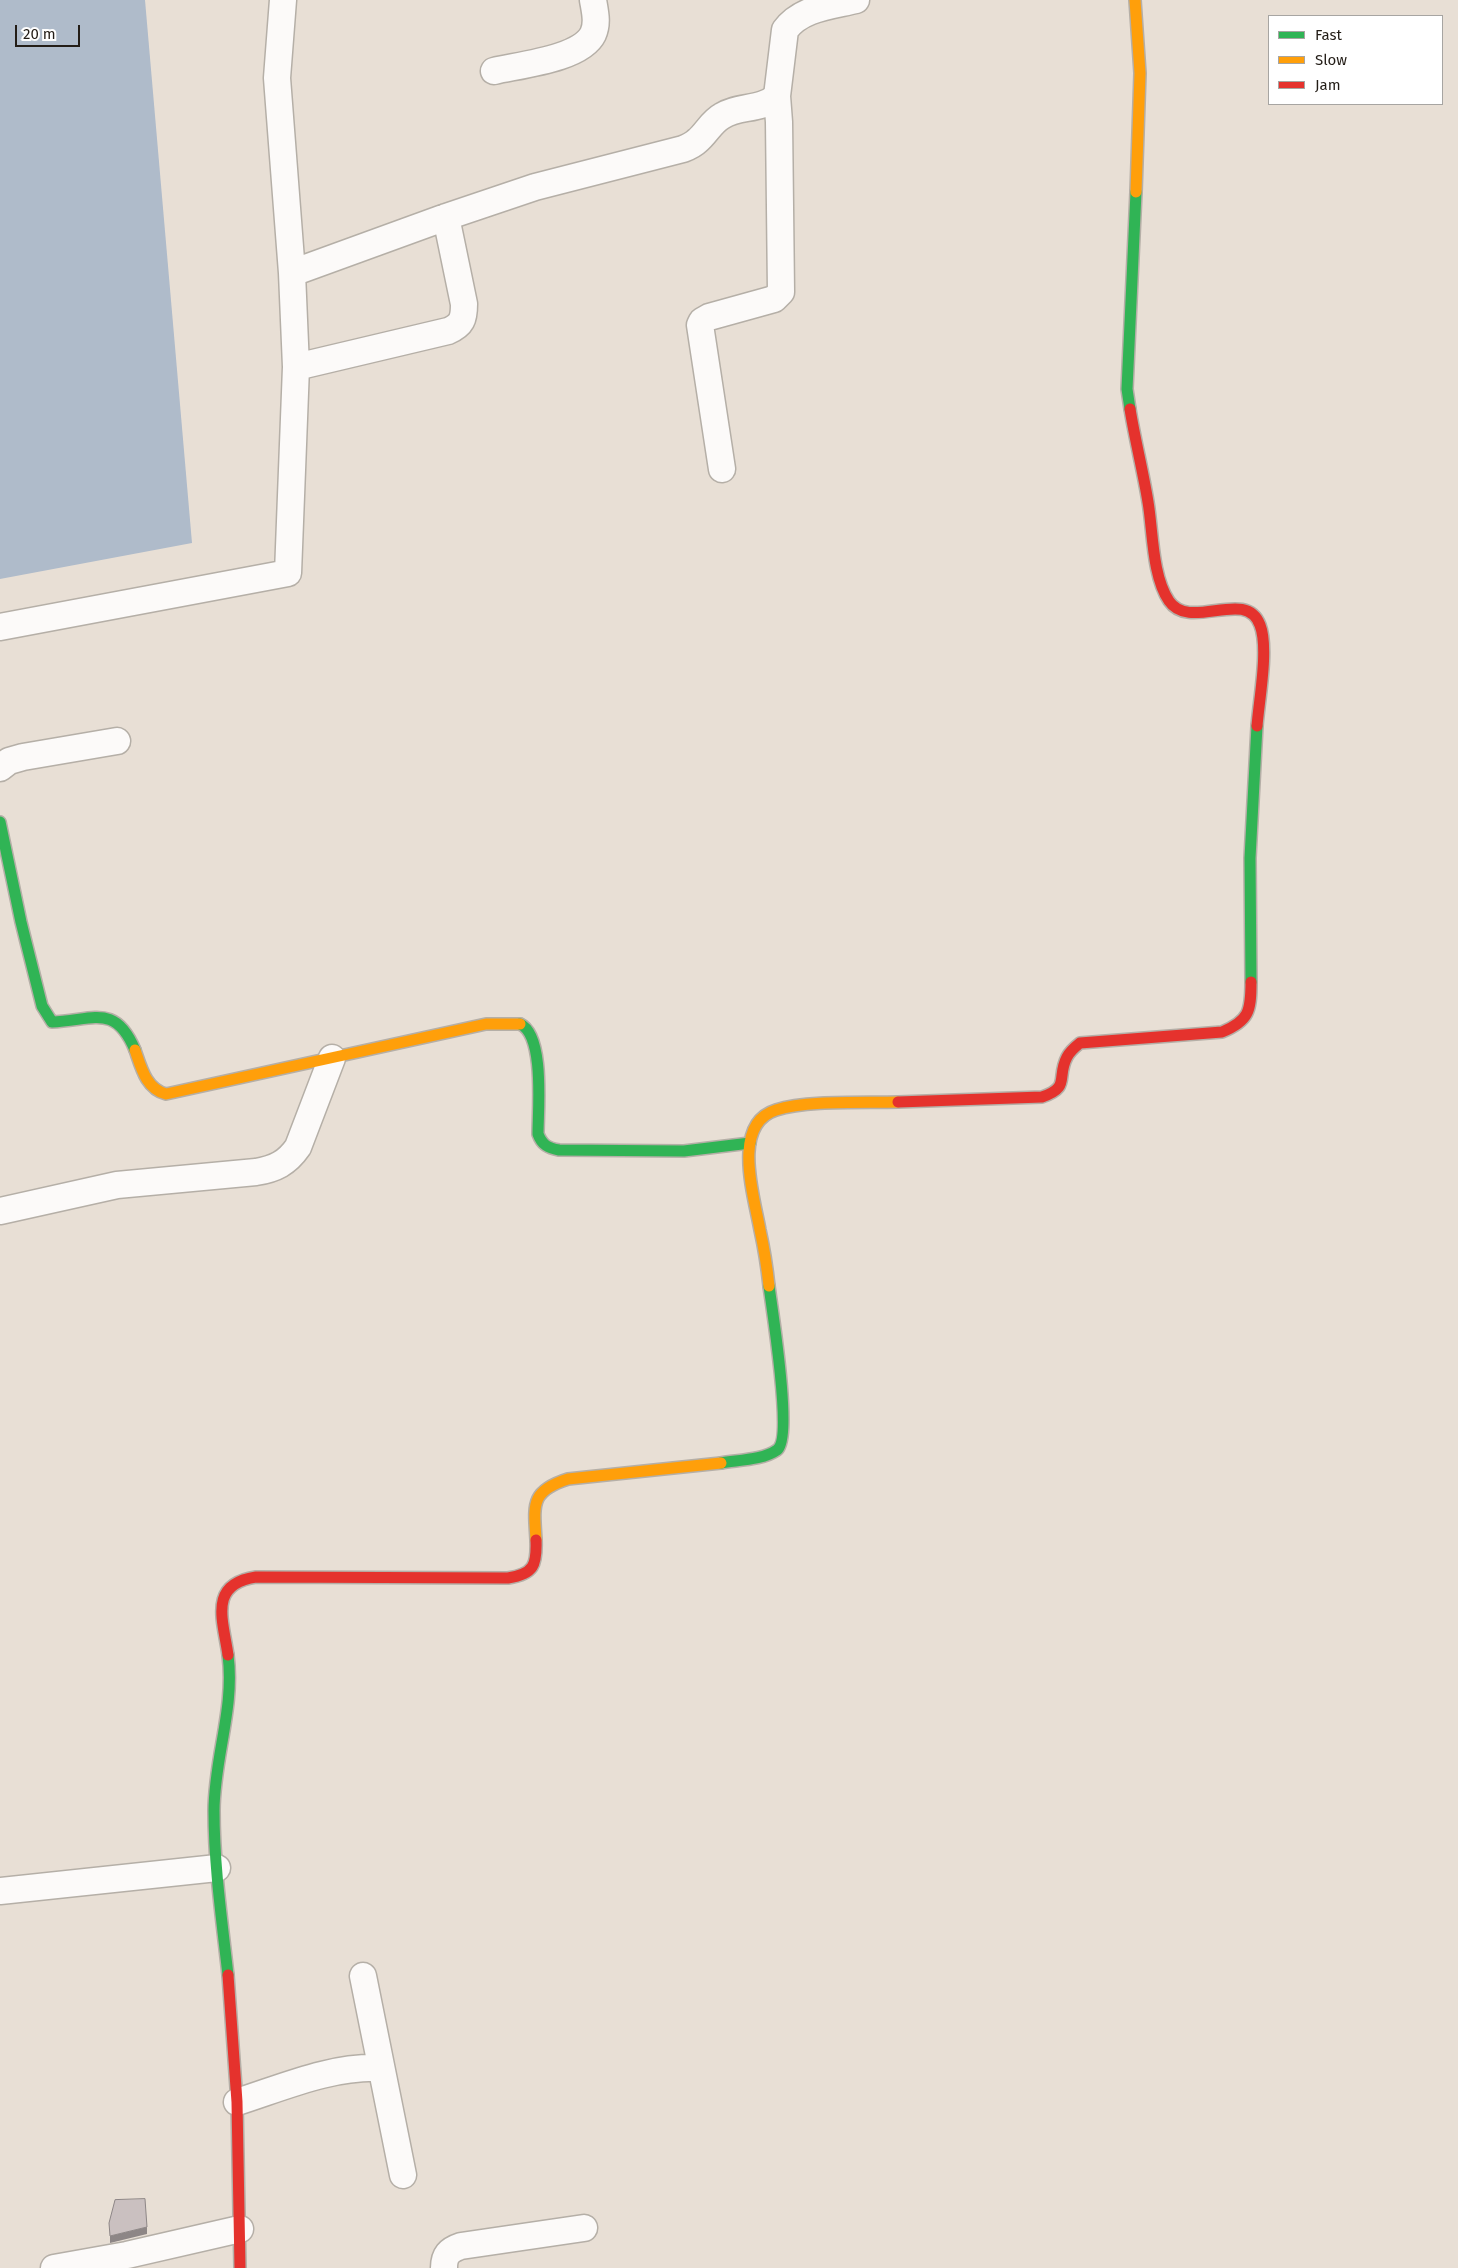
<!DOCTYPE html>
<html>
<head>
<meta charset="utf-8">
<style>
	body { margin:0 }
	#map { position:relative; width:1458px; height:2268px; overflow:hidden; background:#e8dfd5; font-family:"Fira Sans",sans-serif }
	canvas { display:block }
	.legend { position:absolute; left:1268px; top:15px; width:175px; height:90px; box-sizing:border-box; background:#fff; border:1px solid #a7a5a2; margin:0; padding:6px 9px; list-style:none; font-size:15px; color:#231d17 }
	.legend li { display:flex; align-items:center; gap:10px; height:25px }
	.legend b { width:25px; border:1px solid #a7a5a2 }
	.scale { position:absolute; left:15px; top:25px; width:65px; height:22px; box-sizing:border-box; border:2px solid #231d17; border-top:0; padding-left:6px; font-size:15px; line-height:18px; white-space:nowrap; color:#231d17; -webkit-text-stroke:4px #fff; paint-order:stroke }
</style>
</head>
<body>
<div id="map">
<canvas width="1458" height="2268"></canvas>
<ul class="legend">
<li><b style="height:6px;background:#30b455"></b>Fast</li>
<li><b style="height:6px;background:#ff9f0a"></b>Slow</li>
<li><b style="height:6px;background:#e5322d"></b>Jam</li>
</ul>
<div class="scale">20 m</div>
</div>
<script>
const c = document.querySelector('canvas').getContext('2d');
c.lineJoin = 'round';
function fill(path, color) { c.fillStyle = color; c.fill(path, 'evenodd'); }
function trace(path, color, width, dash) { c.strokeStyle = color; c.lineWidth = width; c.lineCap = dash ? 'butt' : 'round'; c.setLineDash(dash || []); c.stroke(path); }
fill(new Path2D(`
	M0 0H145L192 543 0 579Z`), '#afbbca');
const street = new Path2D(`
	M494 71C519 65 581 59 593 34 598 23 595 12 593 0
	M292 273 446 217 535 187 683 149C688 147 693 145 697 141 706 134 711 122 722 116 739 105 761 111 777 96L785 30C801 8 831 6 856 0
	M296 367 448 331C462 325 464 319 464 304L446 217
	M722 469 700 325 702 321 709 317 774 299 781 292 779 122 777 96
	M0 627 288 573 296 367 292 273 277 78 283 0
	M0 768 9 761 23 757 117 741
	M0 1211 117 1185 256 1172C275 1169 287 1163 298 1147L332 1058
	M0 1891 217 1868
	M363 1976 403 2175
	M237 2102C284 2087 331 2066 381 2068
	M54 2268 127 2255 240 2229
	M444 2268C444 2255 449 2250 461 2246L584 2228`);
const fast = new Path2D(`
	M1130 409 1127 389 1136 192
	M0 822 21 922 42 1006 52 1022C92 1021 115 1002 135 1050
	M1251 982 1250 858 1257 726
	M520 1024C545 1035 538 1110 538 1134 542 1145 548 1148 559 1150L684 1151 750 1143
	M721 1463C738 1460 763 1460 777 1450 793 1438 772 1309 769 1286
	M228 1975C222 1921 214 1866 214 1811 214 1758 235 1708 228 1655`);
const slow = new Path2D(`
	M1135 0 1140 73 1136 192
	M135 1050C141 1067 146 1089 166 1094L486 1024H520
	M769 1286C767 1267 764 1248 760 1230 754 1196 731 1124 776 1110 807 1100 864 1103 898 1102
	M536 1540C534 1505 530 1491 568 1479L721 1463`);
const jam = new Path2D(`
	M1130 409C1135 440 1143 471 1148 502 1153 531 1152 576 1169 601 1190 632 1246 587 1260 625 1269 648 1259 700 1257 726
	M898 1102 1042 1097C1071 1087 1056 1078 1067 1057 1070 1051 1075 1047 1080 1043L1222 1032C1249 1021 1251 1011 1251 982
	M228 1655C223 1620 208 1584 256 1577L508 1578C534 1574 537 1565 536 1540
	M228 1975 237 2102 240 2268`);
trace(street, '#b5afa7', 29);
trace(fast, '#b5afa7', 14);
trace(slow, '#b5afa7', 14);
trace(jam, '#b5afa7', 14);
trace(street, '#fcfaf9', 26);
trace(fast, '#30b455', 11);
trace(slow, '#ff9f0a', 11);
trace(jam, '#e5322d', 11);
fill(new Path2D(`
	M147 2227V2234L110 2243V2236Z`), '#8d8686');
const building = new Path2D(`
	M145 2199 147 2227 110 2236 109 2223 115 2200Z`);
fill(building, '#cac0c0');
trace(building, '#8d8686', 1);
</script>
</body>
</html>
